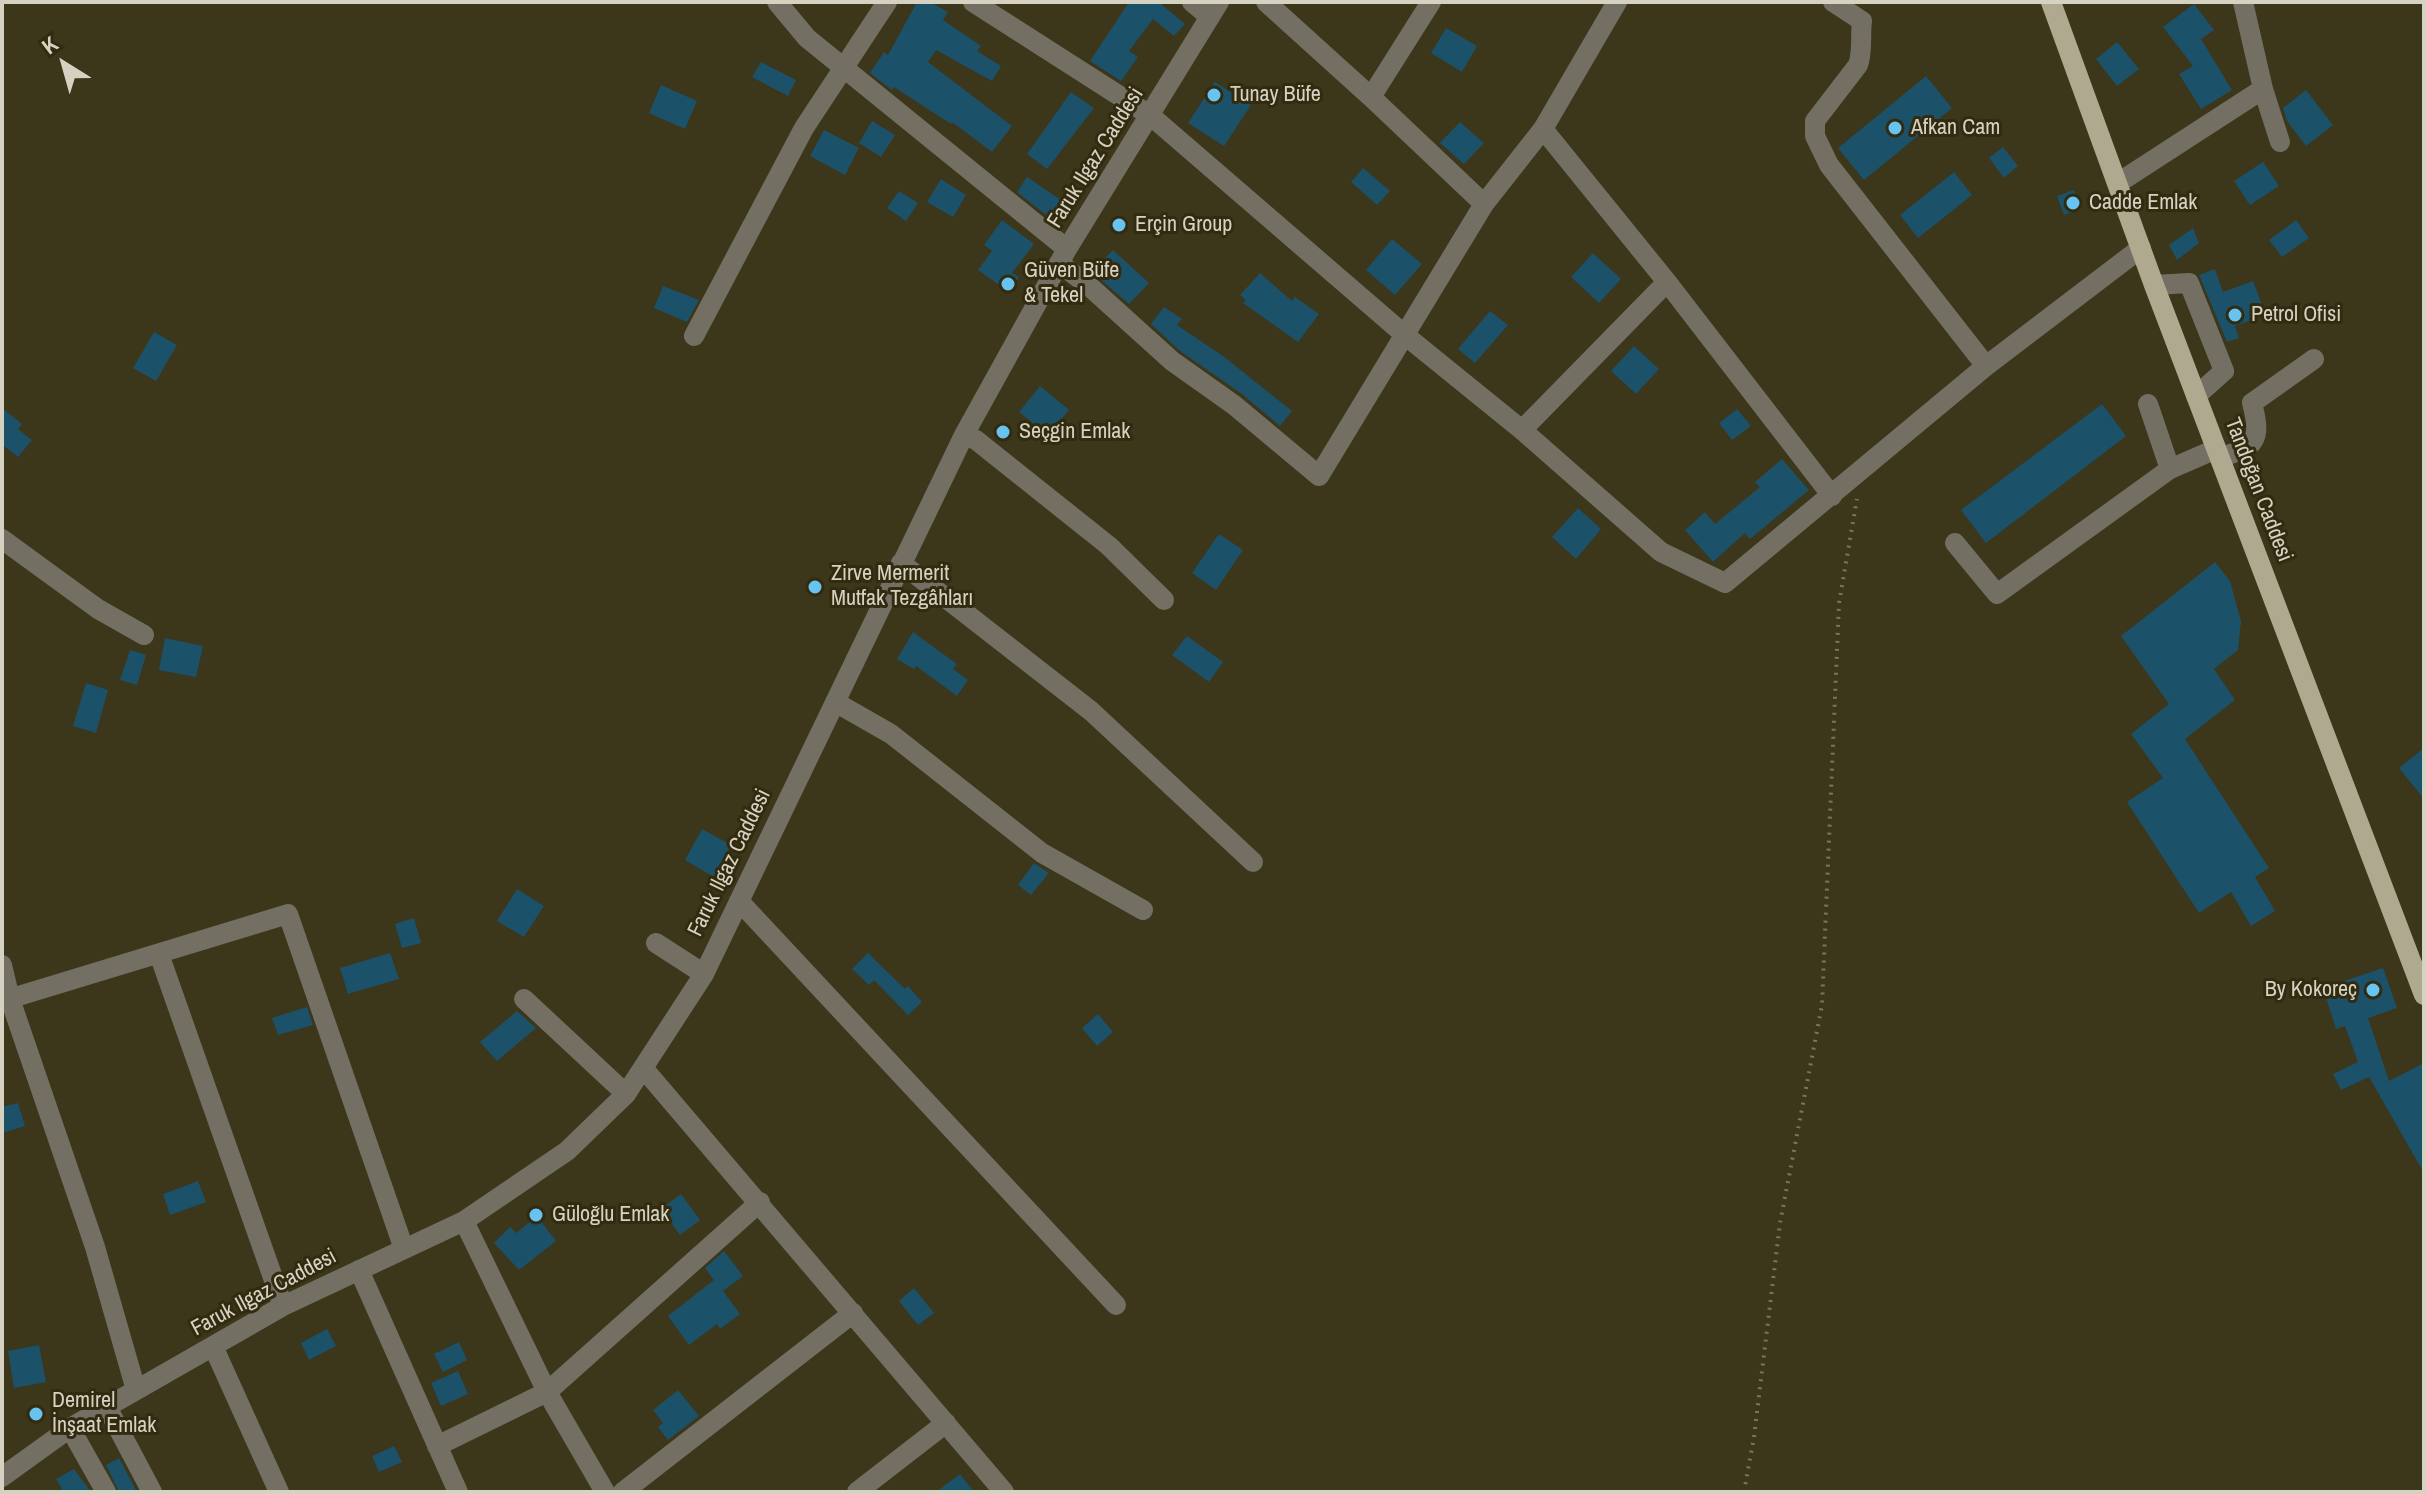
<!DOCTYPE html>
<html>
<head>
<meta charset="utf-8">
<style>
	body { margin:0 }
	#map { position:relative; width:2426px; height:1494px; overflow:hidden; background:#3c361a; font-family:"Archivo Narrow",sans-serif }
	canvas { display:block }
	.frame { position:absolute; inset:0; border:4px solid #d6d2c2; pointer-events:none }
	.north { position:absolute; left:24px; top:24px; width:80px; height:80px; -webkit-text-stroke:6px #322b10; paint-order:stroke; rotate:323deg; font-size:22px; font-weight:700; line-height:32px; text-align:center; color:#d6d2c2 }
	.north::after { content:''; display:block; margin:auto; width:28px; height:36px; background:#d6d2c2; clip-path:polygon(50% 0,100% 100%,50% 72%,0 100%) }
</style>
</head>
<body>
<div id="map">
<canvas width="2426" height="1494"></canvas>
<div class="frame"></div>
<div class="north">K</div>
</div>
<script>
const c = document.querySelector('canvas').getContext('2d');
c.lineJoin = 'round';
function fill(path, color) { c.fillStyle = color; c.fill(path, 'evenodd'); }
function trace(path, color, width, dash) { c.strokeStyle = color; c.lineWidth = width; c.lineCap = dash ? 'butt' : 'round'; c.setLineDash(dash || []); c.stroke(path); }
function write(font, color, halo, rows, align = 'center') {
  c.font = font + ' "Archivo Narrow",sans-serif'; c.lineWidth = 6; c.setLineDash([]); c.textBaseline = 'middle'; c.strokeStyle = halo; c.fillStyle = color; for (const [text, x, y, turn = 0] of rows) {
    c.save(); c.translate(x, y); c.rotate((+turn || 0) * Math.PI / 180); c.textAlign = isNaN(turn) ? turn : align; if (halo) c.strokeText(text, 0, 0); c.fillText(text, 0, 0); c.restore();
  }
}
fill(new Path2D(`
	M917 2H930L948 12 943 20 981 46 977 51 1001 66 992 81 936 50 928 62 1012 126 992 152 952 122 951 124 894 87 892 90 870 73 884 52 888 55Z
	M1129 2H1165L1162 5 1185 24 1174 36 1153 19 1129 51 1138 57 1121 81 1090 61Z
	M2194 4 2214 30 2201 39 2232 90 2201 109 2179 74 2193 66 2163 27Z
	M1446 28 1477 46 1462 72 1431 53Z
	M2117 42 2139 69 2117 86 2096 59Z
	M761 62 796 80 788 96 752 77Z
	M1926 76 1952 108 1864 180 1838 148Z
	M1215 82 1251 105 1224 146 1188 123Z
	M661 85 697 101 685 129 649 113Z
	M2306 90 2333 125 2306 146 2287 121 2283 108Z
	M1071 92 1094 108 1047 169 1027 154Z
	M872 121 895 135 881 157 859 143Z
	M1460 122 1484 143 1464 164 1440 143Z
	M824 130 859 148 845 175 810 156Z
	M2003 147 2018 166 2004 178 1989 158Z
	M2263 162 2279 186 2250 205 2234 181Z
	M1363 168 1390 191 1377 205 1351 182Z
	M1954 172 1972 195 1918 238 1900 215Z
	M1027 177 1067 204 1055 222 1017 192Z
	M941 179 966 195 953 217 927 202Z
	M2074 190 2081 209 2064 215 2057 196Z
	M899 191 918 203 906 221 887 208Z
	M1002 220 1034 244 1012 273 1019 277 1009 292 978 270 992 251 984 245Z
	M2296 220 2309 238 2282 257 2269 240Z
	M2193 228 2199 243 2177 260 2169 245Z
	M1392 239 1422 264 1395 295 1366 270Z
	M1113 250 1149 283 1129 304 1092 272Z
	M1593 253 1621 279 1599 303 1571 277Z
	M2215 269 2223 292 2253 281 2266 315 2235 326 2239 338 2227 342 2199 275Z
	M1260 273 1292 301 1295 297 1319 314 1298 342 1243 303 1246 300 1240 295Z
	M663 286 699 300 687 322 654 308Z
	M1164 307 1182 319 1177 325 1223 356 1292 411 1280 426 1242 394 1180 351 1151 324Z
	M1490 311 1508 325 1475 363 1458 349Z
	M154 332 177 345 156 381 133 368Z
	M1634 346 1659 369 1636 394 1611 371Z
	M1040 386 1069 410 1048 435 1019 412Z
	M2102 404 2126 436 1986 543 1961 510Z
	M2 408 22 424 18 429 32 440 18 457 4 446 2 449Z
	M1737 409 1751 426 1732 440 1719 423Z
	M1782 459 1809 490 1750 539 1745 533 1713 562 1685 530 1705 512 1715 524 1760 487 1755 482Z
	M1578 508 1601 529 1576 559 1552 537Z
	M1219 534 1243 550 1216 590 1192 573Z
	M2215 562 2230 581 2241 621 2238 650 2214 669 2235 700 2185 739 2269 868 2255 877 2275 911 2251 926 2231 892 2199 913 2127 802 2163 778 2131 734 2169 704 2121 636Z
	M913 632 957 664 953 669 968 680 957 696 916 666 914 669 897 659Z
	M1187 636 1223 662 1209 682 1172 655Z
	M165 638 203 646 196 677 159 670Z
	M130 650 146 655 137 685 120 680Z
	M86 683 108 690 96 733 73 726Z
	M2424 748V799L2399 768Z
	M702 829 731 845 714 877 685 860Z
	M1034 863 1049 873 1031 895 1018 885Z
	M517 889 544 906 524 937 497 921Z
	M414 918 421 943 402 948 395 924Z
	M390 953 399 979 348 994 340 968Z
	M868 953 905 989 908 986 922 1002 908 1015 874 980 869 985 852 969Z
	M2383 968 2397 1008 2368 1018 2389 1081 2424 1063V1173L2369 1077 2341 1090 2333 1074 2358 1062 2345 1026 2336 1029 2323 988Z
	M307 1007 313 1025 278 1035 272 1018Z
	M517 1011 536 1028 497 1061 480 1042Z
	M1098 1014 1113 1032 1097 1046 1082 1028Z
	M18 1103 25 1126 2 1133V1107Z
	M198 1181 206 1202 170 1215 163 1194Z
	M681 1194 700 1220 680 1235 661 1209Z
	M537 1216 556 1241 519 1270 494 1243 510 1227 516 1233Z
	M724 1251 743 1276 723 1291 740 1314 720 1329 717 1324 689 1345 668 1316 714 1280 705 1268Z
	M914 1288 934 1313 918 1325 899 1301Z
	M327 1329 336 1346 309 1360 301 1343Z
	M459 1342 467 1360 443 1372 434 1354Z
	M39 1345 46 1382 14 1388 8 1351Z
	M458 1371 468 1394 441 1406 431 1383Z
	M678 1390 699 1416 668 1440 658 1427 663 1423 653 1410Z
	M394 1446 402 1462 379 1472 372 1456Z
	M119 1458 137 1492H119L106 1465Z
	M74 1469 91 1492H56L62 1489 56 1479Z
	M960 1474 974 1492H936Z`), '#1c516a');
trace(new Path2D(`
	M1744 1492 1754 1437 1780 1223 1822 1005 1839 603 1857 499`), '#7a755e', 4, [2, 6]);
trace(new Path2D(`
	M777 2 807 38 1067 249
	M973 2 1151 116 1406 336 1522 430 1661 552 1725 583 1986 366 2141 248
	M1192 2 1210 17
	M1266 2 1371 97 1484 204
	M1833 2 1862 21C1860 35 1863 52 1858 65L1815 121V136L1829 165 1986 366
	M2243 2 2263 89 2280 142
	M1371 97 1431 2
	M1543 129 1667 282 1832 496
	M2118 183 2263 89
	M1059 263 1088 285 1172 361 1234 405 1319 476 1484 204 1543 129 1617 2
	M2154 285 2189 283 2224 371 2196 396
	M694 336 804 128 887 2
	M1522 430 1667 282
	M964 435 976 440 1109 546 1164 600
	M2220 457C2256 448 2262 440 2252 403L2314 359
	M2170 469 2216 449
	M2 539 98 609 144 635
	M1955 543 1997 594 2170 469 2148 404
	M901 563 1091 711 1253 862
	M835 702 891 734 1042 853 1143 910
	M739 901 1116 1305
	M656 943 704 974
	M159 954 283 1306
	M2 965 10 999 95 1247 136 1390
	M524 999 626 1094
	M2 1001 288 914 404 1249
	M644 1069 1004 1492
	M464 1221 547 1392 605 1492
	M359 1270 458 1492
	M213 1346 279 1492
	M107 1407 152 1492
	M70 1428 106 1492
	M437 1446 547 1392 760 1202
	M2 1477 70 1428 283 1306 464 1221 567 1151 626 1094 704 974 964 435 1067 249 1219 2
	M623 1492 853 1313
	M857 1492 946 1423`), '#737063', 20);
trace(new Path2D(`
	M2051 2 2154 285 2424 995`), '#afa98f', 20);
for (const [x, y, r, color] of [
	[1214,95,8,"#69c3f1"],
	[1895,128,8,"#69c3f1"],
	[2073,203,8,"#69c3f1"],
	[1119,225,8,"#69c3f1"],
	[1008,284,8,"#69c3f1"],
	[2235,315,8,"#69c3f1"],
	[1003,432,8,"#69c3f1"],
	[815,587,8,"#69c3f1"],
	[2373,990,8,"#69c3f1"],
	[536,1215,8,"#69c3f1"],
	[36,1414,8,"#69c3f1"]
]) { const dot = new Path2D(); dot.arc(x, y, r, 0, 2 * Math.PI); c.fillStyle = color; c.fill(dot); trace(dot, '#322b10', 3); }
write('22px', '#d6d2c2', '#322b10', [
	["Tunay Büfe",1230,95],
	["Afkan Cam",1911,128],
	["Cadde Emlak",2089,203],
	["Erçin Group",1135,225],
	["Güven Büfe",1024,271],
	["& Tekel",1024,296],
	["Petrol Ofisi",2251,315],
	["Seçgin Emlak",1019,432],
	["Zirve Mermerit",831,574],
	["Mutfak Tezgâhları",831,599],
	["By Kokoreç",2357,990,"right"],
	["Güloğlu Emlak",552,1215],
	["Demirel",52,1401],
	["İnşaat Emlak",52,1426]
], 'left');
write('22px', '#d6d2c2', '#322b10', [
	["Faruk Ilgaz Caddesi",1096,158,-58],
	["Tandoğan Caddesi",2258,490,69],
	["Faruk Ilgaz Caddesi",730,863,-64],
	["Faruk Ilgaz Caddesi",264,1293,-28]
]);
</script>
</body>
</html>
